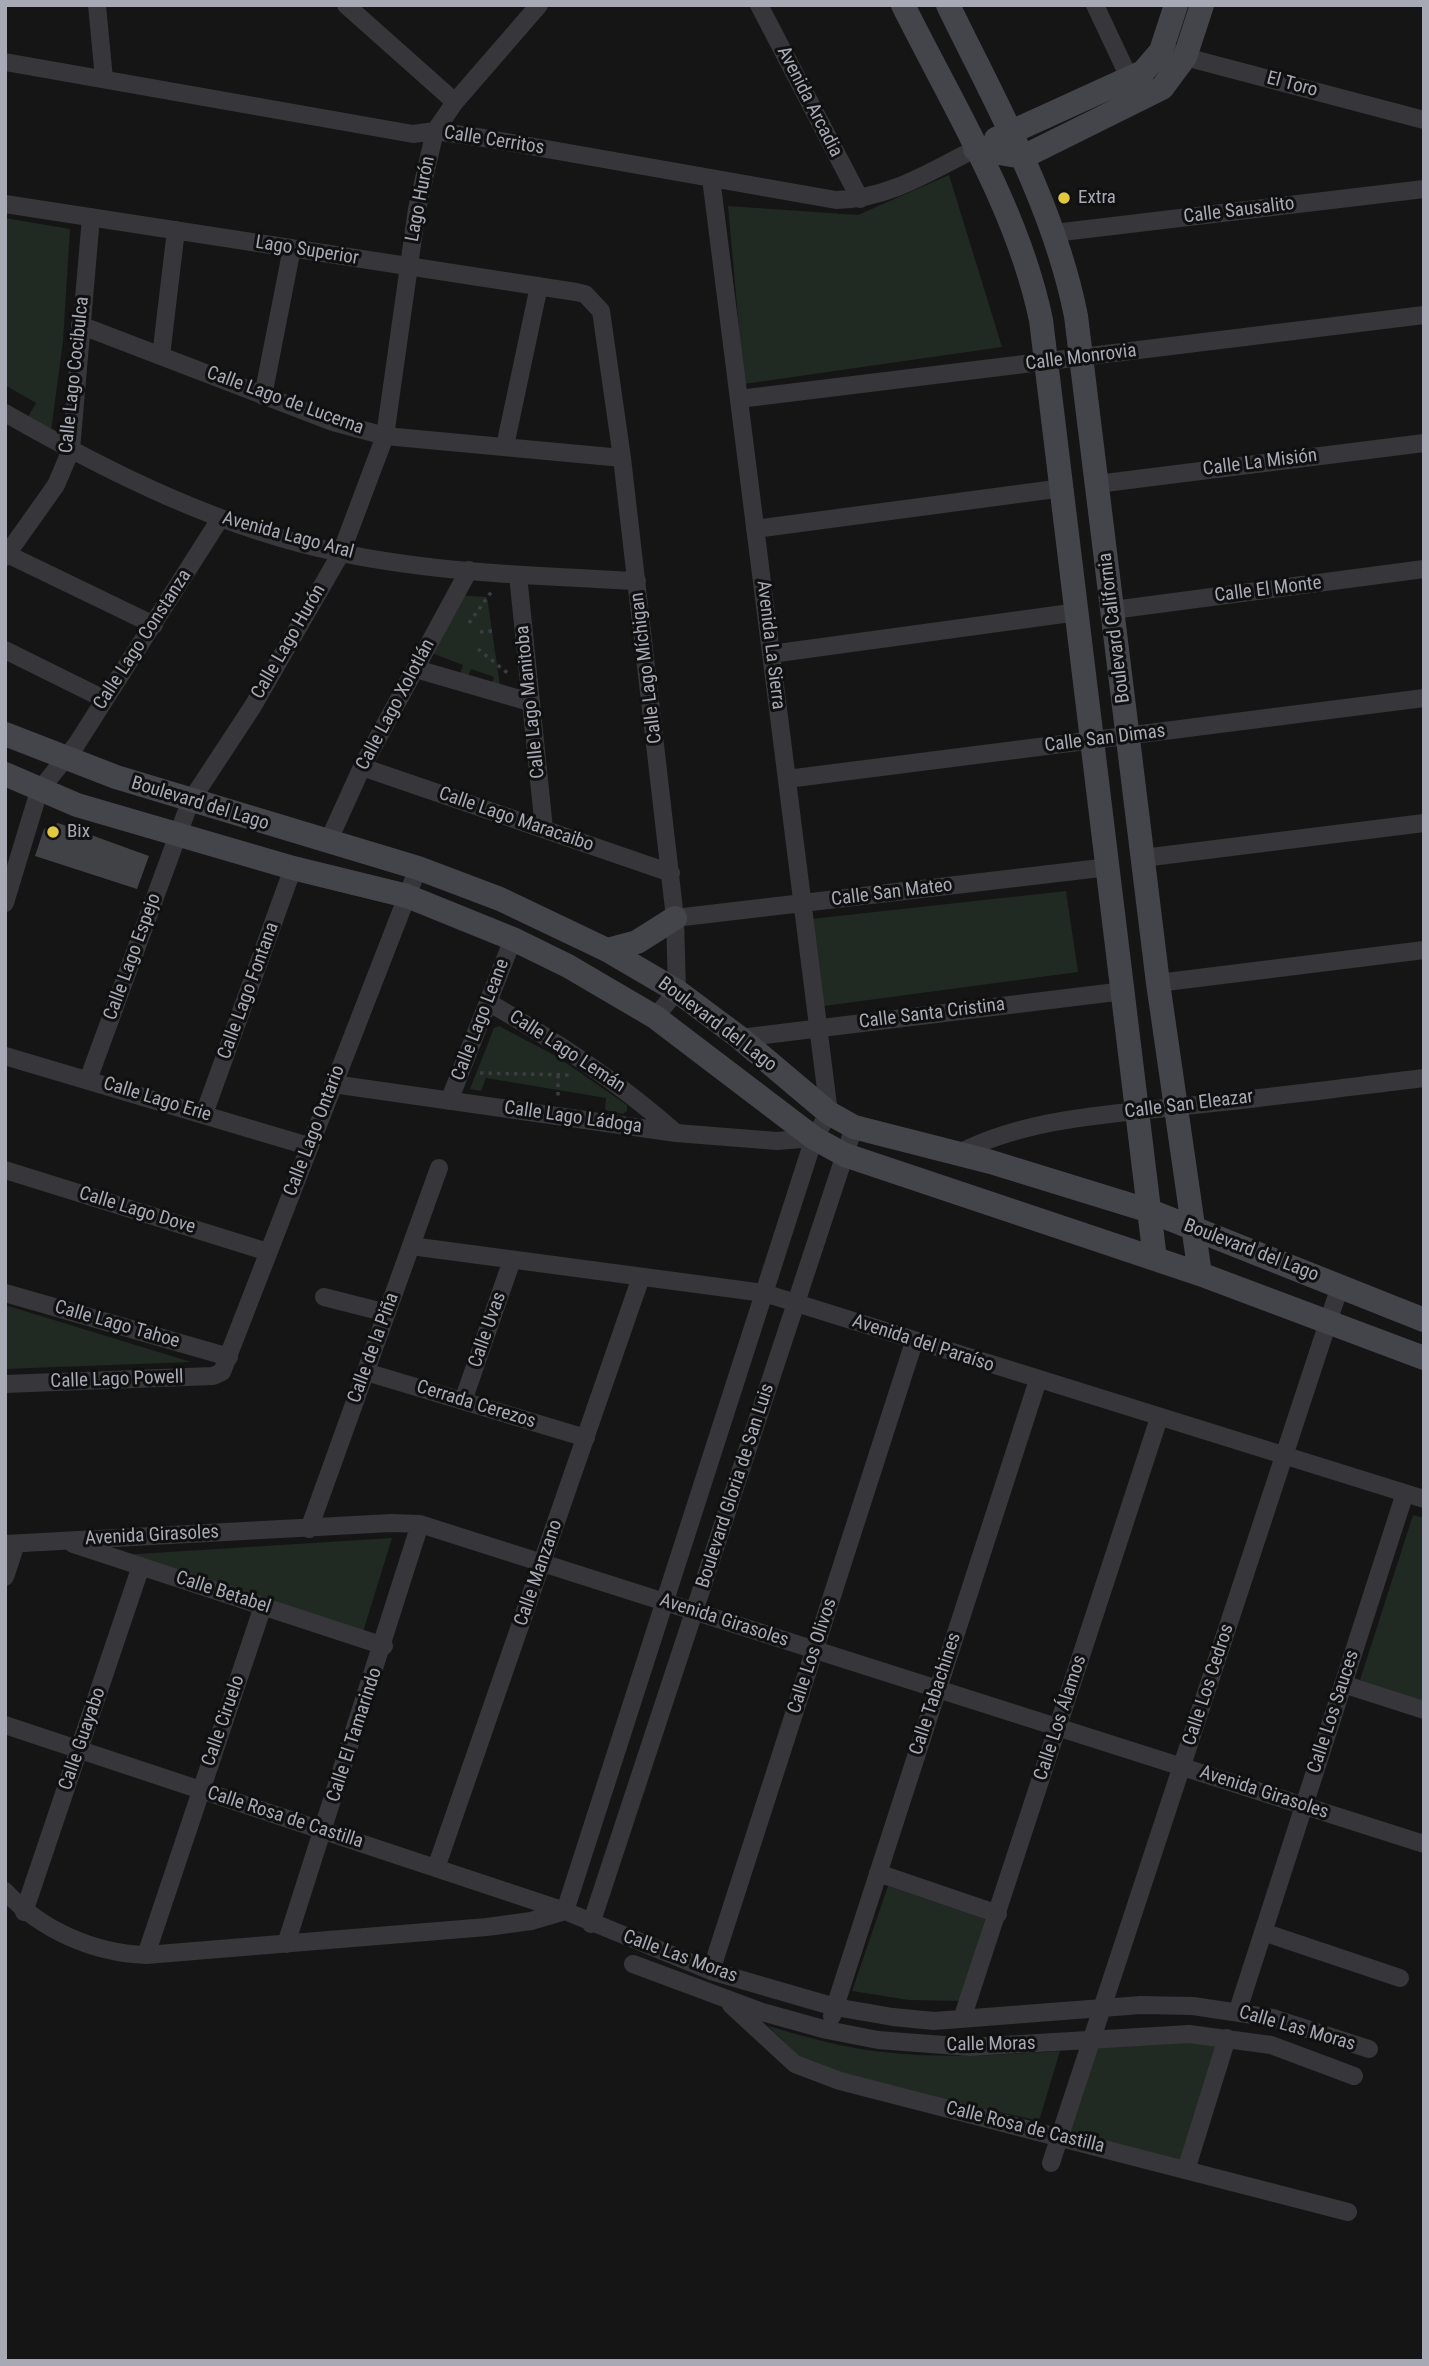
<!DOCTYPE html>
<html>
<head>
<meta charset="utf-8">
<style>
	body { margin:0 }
	#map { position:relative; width:1429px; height:2366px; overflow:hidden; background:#151516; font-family:"Roboto Condensed",sans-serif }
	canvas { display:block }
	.frame { position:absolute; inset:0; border:7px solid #a7a9b5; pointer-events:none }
</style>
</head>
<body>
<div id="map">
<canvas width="1429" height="2366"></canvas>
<div class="frame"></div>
</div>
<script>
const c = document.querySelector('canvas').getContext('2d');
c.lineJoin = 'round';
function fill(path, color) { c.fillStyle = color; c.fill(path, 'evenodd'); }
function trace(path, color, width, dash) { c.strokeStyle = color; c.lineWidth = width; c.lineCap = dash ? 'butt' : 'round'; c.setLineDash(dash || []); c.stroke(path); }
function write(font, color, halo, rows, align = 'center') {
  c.font = font + ' "Roboto Condensed",sans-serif'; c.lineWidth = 6; c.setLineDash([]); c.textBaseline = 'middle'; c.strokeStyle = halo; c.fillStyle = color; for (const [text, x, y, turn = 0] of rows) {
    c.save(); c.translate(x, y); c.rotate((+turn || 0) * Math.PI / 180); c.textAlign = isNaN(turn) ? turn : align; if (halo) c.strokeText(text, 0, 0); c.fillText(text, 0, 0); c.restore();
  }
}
fill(new Path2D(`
	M949 175 1002 347 744 384 728 206 858 215Z
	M5 218 70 229 63 341 51 431 26 420 36 403 5 385Z
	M456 595 487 597 501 692 488 693 494 677 471 669 465 684 458 681 463 665 429 652Z
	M1066 891 1078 972 824 1006 811 919Z
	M499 1026 556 1056 627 1105V1111L623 1114 605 1110 606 1098 486 1078 481 1091 470 1089 494 1028Z
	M5 1305 191 1362 5 1369Z
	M1413 1515 1424 1518V1701L1360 1680Z
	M392 1538 363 1632 121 1555Z
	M888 1886 985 1919 960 2001 909 2000 852 1991Z
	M768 2026C806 2037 844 2048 883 2052 942 2059 1002 2055 1060 2051L1039 2121 849 2078 799 2056Z
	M1177 2041 1220 2045 1183 2164 1068 2132 1094 2047Z`), '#212923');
fill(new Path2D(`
	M58 823 149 856 137 889 35 856 44 829Z`), '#414246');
trace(new Path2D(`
	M469 623 492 591
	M480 632 492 631
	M478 649 510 675
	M480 1073 570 1075
	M558 1075V1100`), '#3c3d42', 3.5, [3.5, 5]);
trace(new Path2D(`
	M97 5 104 79
	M346 5 455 102
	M759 5 860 199
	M1095 5 1134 88
	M1174 54 1424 120
	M5 62 413 134 435 131 484 138 836 200C888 199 929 172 975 149
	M5 204 576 292 585 294 601 311 622 458 675 918 677 991 655 1017
	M1054 233 1424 189
	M80 325 333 422 385 436 622 458
	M161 356 176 230
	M263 396 292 248
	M739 399 1424 315
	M5 413C110 473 222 529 341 553 438 573 538 576 637 581
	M505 446 539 286
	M1097 484 1424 443
	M755 529 1063 488
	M7 554 154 625
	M5 557 56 485 71 450 91 217
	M518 575 544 829
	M1113 610 1424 569
	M5 650 104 699
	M771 654 1078 612
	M416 669 530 702
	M362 767 671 873
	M787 779 1424 698
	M328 842 362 767 469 570
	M1143 858 1424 823
	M5 903 39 791 76 745 220 519
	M675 918 1109 867
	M1158 983 1424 950
	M488 1002C555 1041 618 1081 676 1133
	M740 1038 1124 991
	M5 1056 308 1146
	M88 1080 190 802 253 706 341 553 385 436 417 209 435 131 455 102 539 5
	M333 1084 676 1133 777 1141 814 1138
	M449 1101 513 939
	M204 1114 293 868
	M959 1153C1025 1119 1103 1115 1176 1107 1258 1099 1341 1088 1424 1078
	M5 1170 268 1252
	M411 1246 764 1293 1424 1499
	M5 1293 229 1357
	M324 1297 387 1313
	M366 1372 586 1438
	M5 1384 213 1376 222 1372 418 868
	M463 1401 512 1260
	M309 1529 439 1168
	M5 1544 391 1523 420 1524 1424 1844
	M73 1544 384 1646
	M5 1577 16 1544
	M1343 1684 1424 1710
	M5 1725 565 1911 814 1138 829 1113 711 178
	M436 1868 641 1277
	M878 1873 998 1914
	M5 1891C41 1930 93 1953 146 1955L487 1927 531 1921 565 1911 711 1971 835 2007 893 2017 934 2021 1141 2005 1193 2006 1273 2018 1369 2049
	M24 1912 141 1566
	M591 1924 854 1127
	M1263 1932 1400 1978
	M286 1944 420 1524
	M146 1955 263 1606
	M633 1964 762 2012 827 2030 878 2040 970 2047 1189 2034 1271 2045 1354 2076
	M711 1971 914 1342
	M731 2005 795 2064 840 2081 1348 2212
	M1238 2010 1405 1493
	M832 2016 1038 1380
	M962 2019 1159 1418
	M1051 2163 1340 1286
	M1186 2170 1227 2038`), '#36363b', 18);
trace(new Path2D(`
	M903 5C953 106 1018 209 1041 320L1155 1259
	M948 5C997 106 1054 205 1076 316L1158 983 1200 1274
	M996 139 1143 72 1161 51 1176 5
	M975 149 1023 157 1162 88 1185 57 1202 5
	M5 734 116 777 418 868 500 899 607 950 677 991 740 1038 829 1113 854 1127 991 1162 1150 1211 1424 1320
	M5 774 77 805 293 868 407 896 513 939 568 966 655 1017 814 1138 845 1155 1200 1274 1424 1358
	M607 950 637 942 675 918`), '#44444b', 24);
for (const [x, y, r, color] of [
	[1064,198,7,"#e2c840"],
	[53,832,7,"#e2c840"]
]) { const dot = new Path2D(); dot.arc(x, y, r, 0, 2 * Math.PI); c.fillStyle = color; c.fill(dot); trace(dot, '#101011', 2.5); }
write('19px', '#a7a9b5', '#101011', [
	["El Toro",1292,85,15],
	["Avenida Arcadia",809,102,63],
	["Calle Cerritos",494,141,9],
	["Lago Hurón",421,199,-79],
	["Calle Sausalito",1239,211,-7],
	["Lago Superior",307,251,9],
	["Calle Monrovia",1081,358,-7],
	["Calle Lago Cocibulca",75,375,-84],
	["Calle Lago de Lucerna",285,401,20],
	["Calle La Misión",1260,463,-7],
	["Avenida Lago Aral",288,536,15],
	["Calle El Monte",1268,590,-7],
	["Boulevard California",1115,628,-97],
	["Calle Lago Constanza",143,640,-57],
	["Calle Lago Hurón",289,642,-60],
	["Avenida La Sierra",770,645,83],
	["Calle Lago Míchigan",647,668,-97],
	["Calle Lago Manitoba",531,702,-96],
	["Calle Lago Xolotlán",396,705,-62],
	["Calle San Dimas",1105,739,-7],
	["Boulevard del Lago",200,804,17],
	["Calle Lago Maracaibo",516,820,19],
	["Calle San Mateo",892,893,-7],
	["Calle Lago Espejo",133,957,-70],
	["Calle Lago Fontana",249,991,-70],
	["Calle Santa Cristina",932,1014,-7],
	["Calle Lago Leane",481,1020,-69],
	["Boulevard del Lago",717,1025,37],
	["Calle Lago Lemán",567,1052,33],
	["Calle Lago Erie",157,1100,17],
	["Calle San Eleazar",1189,1105,-7],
	["Calle Lago Ládoga",573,1118,8],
	["Calle Lago Ontario",315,1131,-69],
	["Calle Lago Dove",137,1211,17],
	["Boulevard del Lago",1251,1251,21],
	["Calle Lago Tahoe",117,1325,16],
	["Calle Uvas",488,1330,-71],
	["Avenida del Paraíso",923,1344,18],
	["Calle de la Piña",374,1348,-70],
	["Calle Lago Powell",117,1380,-2],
	["Cerrada Cerezos",476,1405,17],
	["Boulevard Gloria de San Luis",736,1486,-72],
	["Avenida Girasoles",152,1536,-3],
	["Calle Manzano",539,1573,-71],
	["Calle Betabel",223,1593,18],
	["Avenida Girasoles",724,1621,18],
	["Calle Los Olivos",813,1656,-72],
	["Calle Los Cedros",1209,1685,-72],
	["Calle Tabachines",936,1694,-72],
	["Calle Los Sauces",1334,1712,-72],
	["Calle Los Álamos",1061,1718,-72],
	["Calle Ciruelo",224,1721,-71],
	["Calle El Tamarindo",355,1735,-72],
	["Calle Guayabo",83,1739,-71],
	["Avenida Girasoles",1264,1793,18],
	["Calle Rosa de Castilla",285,1818,18],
	["Calle Las Moras",680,1957,20],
	["Calle Las Moras",1297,2029,16],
	["Calle Moras",991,2045,-1],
	["Calle Rosa de Castilla",1025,2128,14]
]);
write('19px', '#a7a9b5', '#101011', [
	["Extra",1078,198],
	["Bix",67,832]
], 'left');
</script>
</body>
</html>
